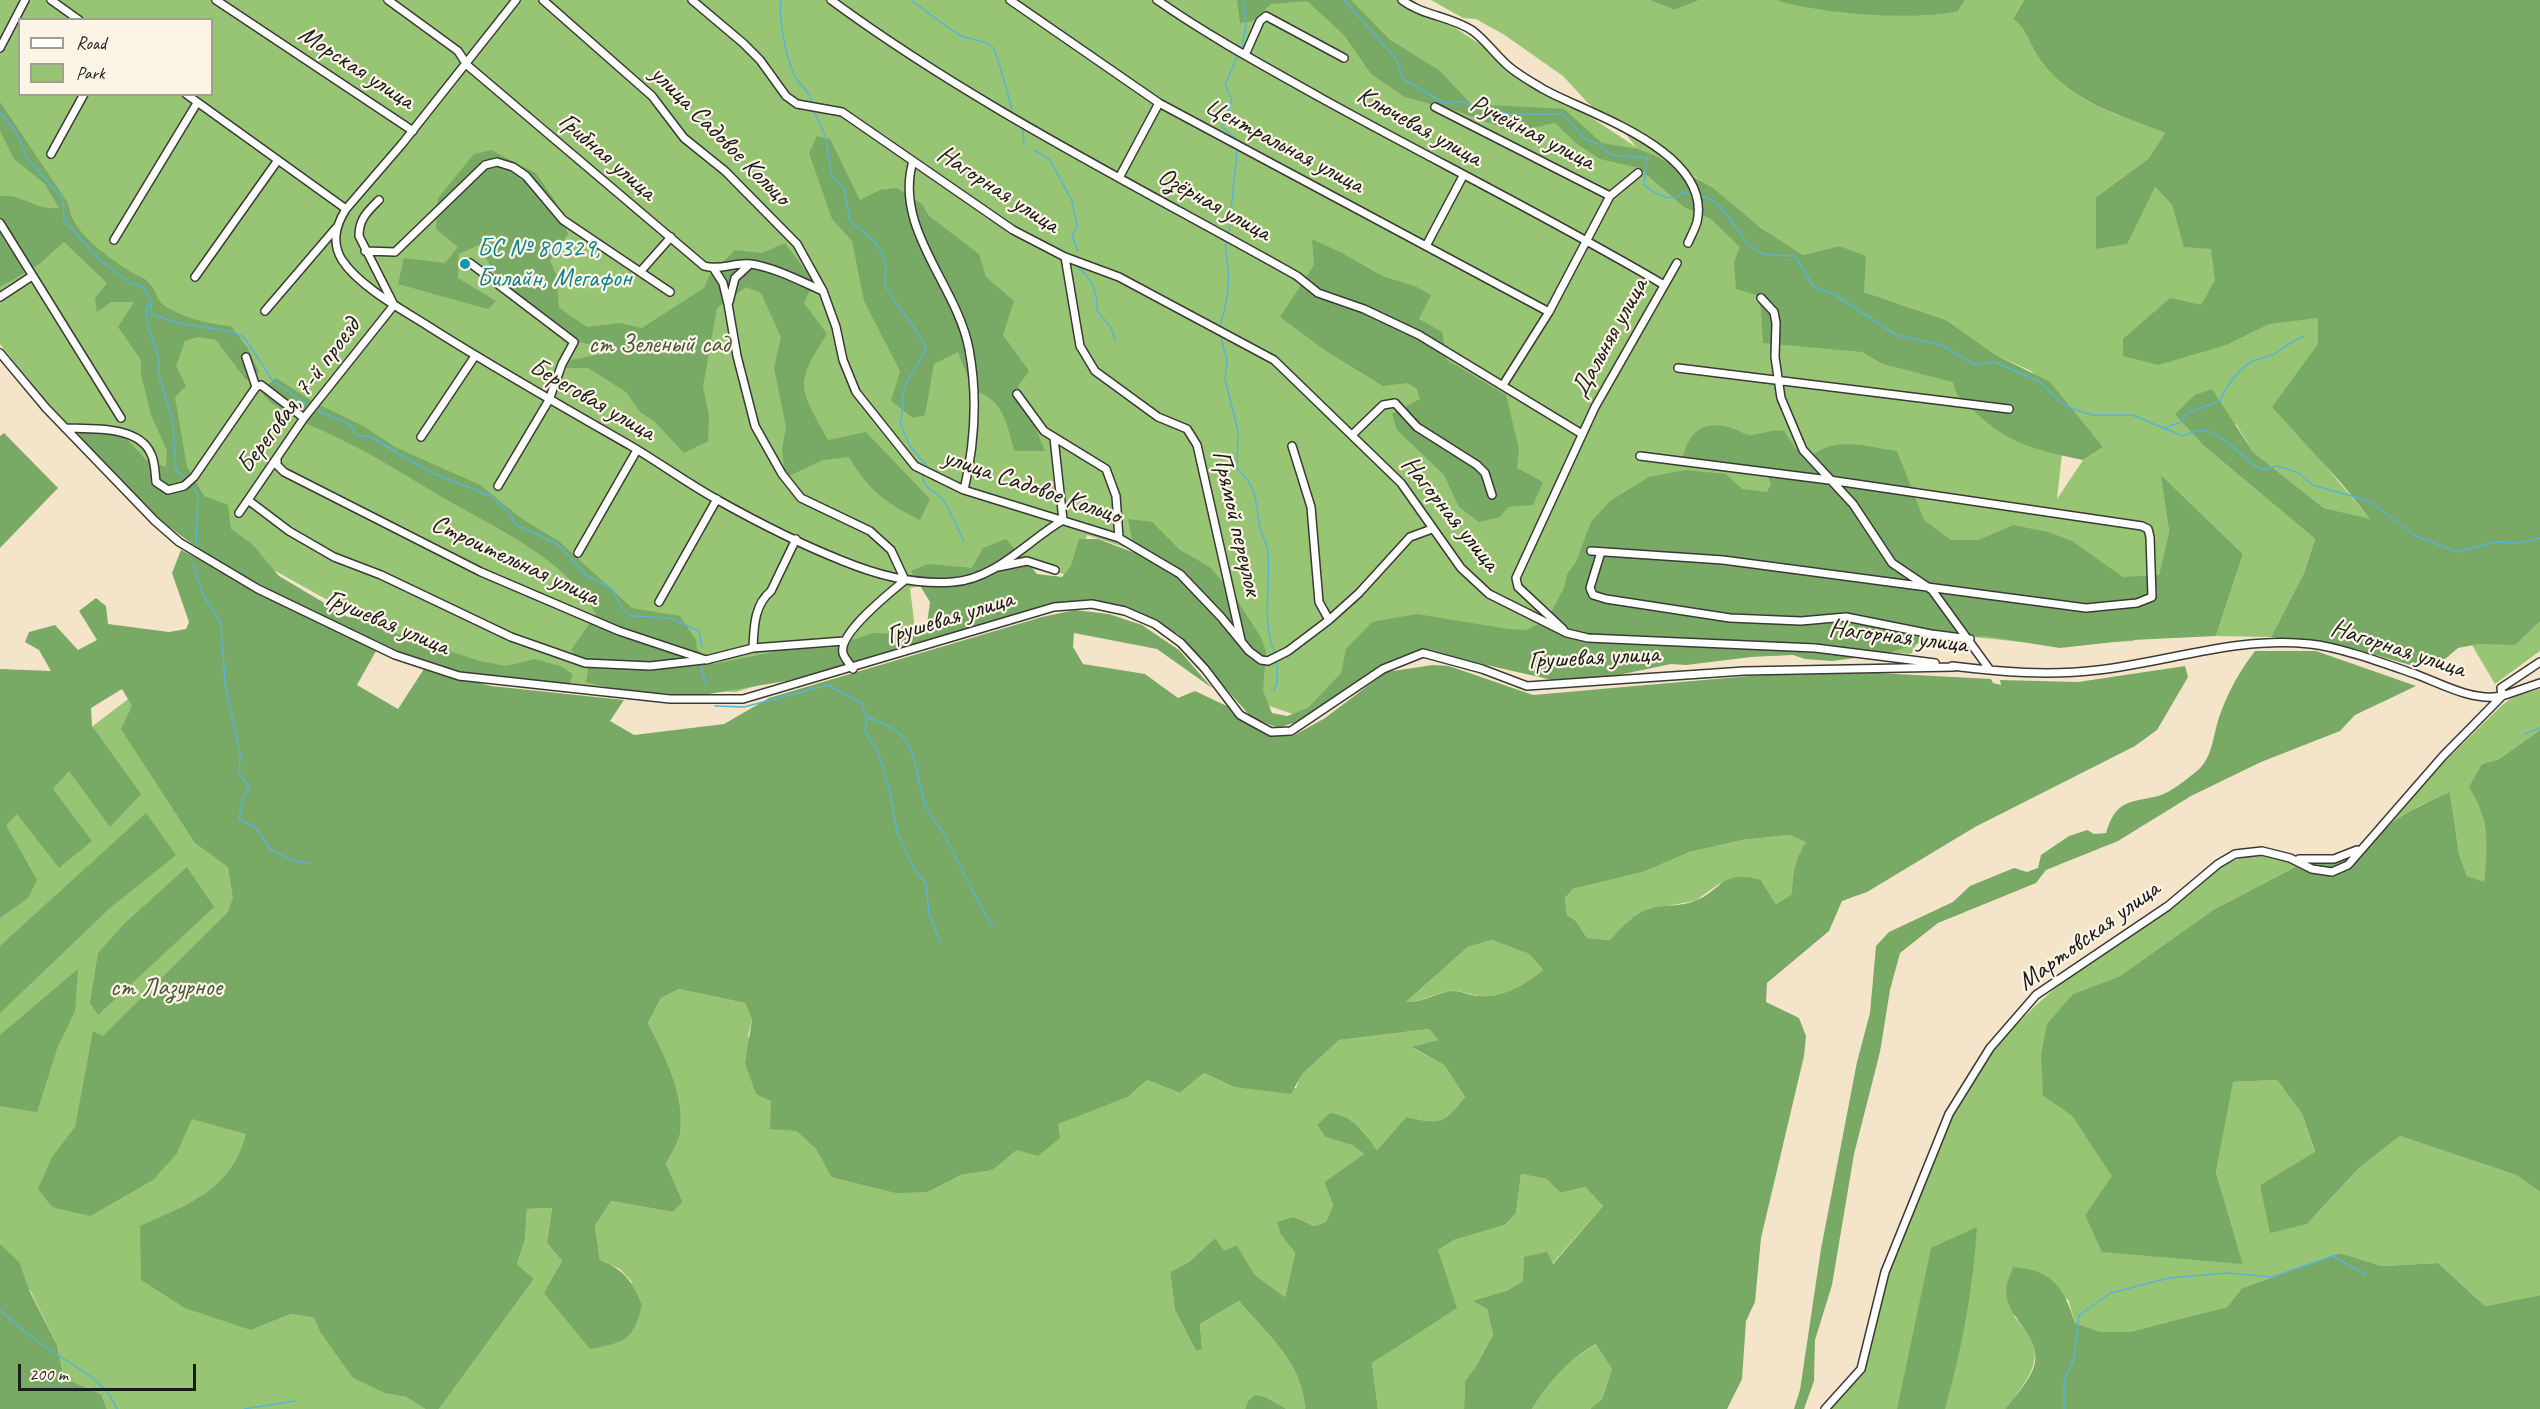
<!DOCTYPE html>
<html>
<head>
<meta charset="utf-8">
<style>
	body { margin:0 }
	#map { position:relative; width:2540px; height:1409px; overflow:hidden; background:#f4e5ca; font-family:Caveat,sans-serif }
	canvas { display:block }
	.legend { position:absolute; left:18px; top:18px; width:195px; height:78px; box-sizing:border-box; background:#fcf5e5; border:2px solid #a29e95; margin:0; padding:8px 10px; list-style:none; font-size:18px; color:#1c1c1c }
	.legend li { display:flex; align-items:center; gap:12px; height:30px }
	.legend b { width:30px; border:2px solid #a29e95 }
	.scale { position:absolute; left:18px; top:1364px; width:178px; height:27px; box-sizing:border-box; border:3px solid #1c1c1c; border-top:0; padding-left:8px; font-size:18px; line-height:21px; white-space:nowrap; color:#1c1c1c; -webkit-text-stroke:4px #fcf5e5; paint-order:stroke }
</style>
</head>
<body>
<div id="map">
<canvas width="2540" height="1409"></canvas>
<ul class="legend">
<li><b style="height:8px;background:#fff"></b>Road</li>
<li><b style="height:16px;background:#97c573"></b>Park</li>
</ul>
<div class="scale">200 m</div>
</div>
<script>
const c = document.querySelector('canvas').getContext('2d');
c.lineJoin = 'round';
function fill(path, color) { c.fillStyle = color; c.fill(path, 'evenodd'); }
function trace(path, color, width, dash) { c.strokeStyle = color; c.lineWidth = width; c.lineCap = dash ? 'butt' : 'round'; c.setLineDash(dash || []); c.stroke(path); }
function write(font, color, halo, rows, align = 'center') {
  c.font = font + ' Caveat,sans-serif'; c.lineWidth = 4.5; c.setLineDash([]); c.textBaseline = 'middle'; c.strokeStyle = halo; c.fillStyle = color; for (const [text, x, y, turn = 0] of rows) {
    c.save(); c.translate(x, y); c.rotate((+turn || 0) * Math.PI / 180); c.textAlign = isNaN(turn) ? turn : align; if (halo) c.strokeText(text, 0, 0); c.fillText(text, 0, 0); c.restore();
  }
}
fill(new Path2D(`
	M0 0H1413L1636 147 1625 133 1588 103 1563 76 1503 34 1476 19 1463 18 1431 0H1650L1674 10 1700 0H1776L1958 11 1965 0H2024L2013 19C2028 30 2030 47 2041 61 2071 103 2120 115 2165 133L2148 159 2096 197 2145 204 2155 187 2172 205 2181 231 2540 78V651L2495 684 2429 572 2317 456 2371 520 2324 508 2253 452 2236 424 2204 446 2315 539 2304 573 2271 637 2216 636 2243 554 2162 476 2169 531 2159 576H2149V595L2134 641 2051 645 1924 632 1911 654 1763 642 1424 638 1323 708 1293 714 1233 694 1238 649 1219 578 1087 535 1078 576 1030 569 910 588 916 637 736 692 594 686 464 670 412 647 225 543 111 428 66 426 0 344ZM20 20H212V94H20ZM1642 151C1688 165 1723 198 1760 227 1773 237 1789 246 1803 255L1839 246 1864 292 1946 320 1996 355 2031 371 2103 447 2083 460 2057 499 2064 436 1946 369 1700 189Z
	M2540 689V730L2499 759 2482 764 2481 807 2488 843 2484 883 2467 876 2459 854 2450 792 2419 806 2389 825 2443 763 2501 706 2513 697Z
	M136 693 271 854 251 1330 291 1314 314 1318 320 1332 354 1378 384 1393 406 1397 425 1409H107L101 1394 64 1378 57 1345 30 1290 0 1270V797Z
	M1789 835 1807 842C1795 860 1792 873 1792 894L1776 904 1761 880 1719 884 1695 901 1649 909 1631 919 1610 940 1587 938 1576 921 1567 915 1565 898 1573 889 1643 872 1690 852 1742 840Z
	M2263 855 2299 865 2213 910 2120 976 2073 994 2043 1096 2072 1116 2113 1176 2085 1215 2243 1264 2216 1172 2232 1082 2277 1080 2302 1114 2315 1153 2260 1185 2307 1224 2359 1168 2400 1136 2516 1175 2540 1192V1295L2485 1306 2438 1263 2382 1266 2340 1253 2242 1288 2227 1307 2129 1332H2101L2075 1323 2068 1299 2014 1316C2020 1324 2029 1333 2033 1343 2042 1367 2018 1392 2005 1409H1829L1860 1375 1869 1356 1888 1272 1952 1113 1990 1052 2035 1006 2069 976 2167 911 2225 864 2246 856Z
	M1492 940 1529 954 1543 970C1524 985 1505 999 1479 996 1470 995 1460 990 1451 991 1435 993 1421 1002 1405 1003L1468 947Z
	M679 989 745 1003 752 1020 748 1036 771 1101 816 1149 831 1177 928 1192 961 1175 993 1170 1017 1150 1057 1124 1128 1097 1147 1080 1180 1093 1204 1073 1234 1087 1296 1088 1301 1074 1339 1040 1429 1029 1438 1040 1413 1048 1444 1065 1465 1097C1441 1126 1443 1124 1406 1117L1377 1150 1361 1129 1317 1125 1325 1137 1352 1145 1364 1154 1324 1182 1333 1205 1326 1222 1314 1226 1294 1217 1281 1235 1295 1253 1285 1297 1255 1275 1237 1247 1224 1250 1215 1238 1189 1262 1170 1272 1175 1310 1196 1351 1202 1349 1200 1324 1239 1301C1268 1336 1302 1361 1305 1409H1287L1267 1398 1248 1401 1245 1409H439L534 1279 517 1264 525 1240 527 1209 552 1208 547 1243 562 1261 545 1293 590 1348 632 1282 620 1269 600 1260 595 1226 611 1201 673 1212 683 1202 666 1164C670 1155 678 1144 680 1134 686 1096 665 1056 648 1023L661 998Z
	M1521 1174 1546 1179 1561 1193 1585 1187 1603 1206 1552 1264 1508 1290 1472 1301 1487 1309 1493 1335 1476 1366 1465 1381 1464 1409H1378L1372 1363 1413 1335 1441 1265 1438 1250 1454 1240 1505 1225 1516 1213Z
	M1597 1344 1612 1369 1602 1399 1590 1409H1532C1548 1383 1569 1359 1597 1344Z`), '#97c573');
fill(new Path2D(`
	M1237 0H1351L1389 39 1440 71 1471 104 1564 109 1602 143 1638 149 1659 157 1713 188 1761 228 1803 255 1839 246 1866 256 1864 292 1946 320 1996 355 2050 382 2103 447 2083 460C2037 450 2009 445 1974 411 1963 401 1955 396 1953 382L1883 364 1862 352 1763 343 1761 309 1756 295 1736 289 1734 262 1740 247 1711 219 1684 207 1639 168 1600 159 1577 144 1555 123 1513 132 1457 111 1405 97 1371 74 1344 35 1307 1 1271 4 1253 21 1240 23Z
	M1650 0H1700L1674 10Z
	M1776 0H1965L1958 11C1914 21 1820 14 1776 0Z
	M2024 0H2540V621L2515 645 2479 644 2458 648 2438 665 2417 667 2372 654 2271 637 2304 573 2315 539 2204 446 2175 414 2195 395 2212 389 2253 452 2324 508 2370 519 2342 484 2272 407 2318 344V318L2269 324 2226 345 2158 365 2123 356V339L2170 298 2201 305 2215 280 2211 249 2184 247 2172 205 2155 187 2127 244 2096 249V197L2148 159 2165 133C2120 115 2070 102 2041 61 2030 47 2028 30 2013 19Z
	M0 102 68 203C72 234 106 255 131 272 136 275 143 277 147 281 159 291 153 302 174 311 192 320 211 324 231 326L247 347 259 372 246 380 216 340 198 337 185 341 176 366 186 386 175 397 187 467 204 496 228 505 231 529 252 544 279 576 348 617 375 620 395 633 480 661 506 666 535 659 560 666 573 674 569 685C529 681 485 680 447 669 410 658 375 640 341 624 240 578 145 527 78 434L96 424 116 427 146 460 166 467 167 451 151 415 141 374V360L118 327 134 302H111L97 312 95 298 107 283 64 242 38 265 0 287V196C21 193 37 211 59 208L45 184 14 159 0 131Z
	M817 136 830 139 860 200 880 190 897 188 922 204 929 216 979 254 986 277 1014 301 1003 335 1029 371 1018 386 1045 451H1015C1005 422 1005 400 973 390L958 352 934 364 925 415 913 418 891 401 900 371 864 301 852 241 832 219 809 153Z
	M491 150 536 173 555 201 568 234 550 261 557 276 559 308 587 327 621 323 642 328 704 288 709 276 735 250 762 253 785 243 814 282 804 303 827 334C793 386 800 388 828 440L866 432 930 499 920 520C887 504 867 489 849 457L823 460 785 478 782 449 786 427 774 368 781 337 761 293 746 287 717 308 703 387 709 416 708 441 684 453 654 421 640 412 626 392 588 368H565L571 360 607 353 605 348 579 342 498 280 479 245 459 254 458 278 496 301 488 309 398 284 404 258 445 263 458 247 436 229 438 198 474 154Z
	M1312 239 1342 253 1382 276 1417 287 1431 295 1419 319 1442 332 1447 360 1506 395 1519 449 1517 468 1543 482 1533 505 1508 507 1500 517 1479 522 1459 507 1444 475 1397 430 1392 414 1420 399 1417 389 1407 383 1383 386 1326 351 1280 317 1314 265Z
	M276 378 312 401 363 426 395 447 480 485 521 518 560 542 632 608 680 616 696 640 697 649 713 664 789 649 829 648 873 633 896 634 927 624 930 602 911 571 928 564 972 568 983 548 1006 539 1037 574 1062 577 1071 566 1079 539H1098L1135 553 1128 519 1152 522 1180 550 1210 567 1235 597 1260 636 1266 651 1263 691 1272 713 1287 716 1308 708 1341 673 1346 649 1372 622 1417 614 1508 629 1526 630 1539 624 1550 614 1564 588 1567 574 1576 562 1591 522 1610 501 1649 477 1685 470 1726 474 1742 489 1767 492 1771 484 1765 469 1683 458C1689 430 1705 419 1734 429 1739 431 1746 435 1751 435 1763 434 1772 429 1784 431L1796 449 1811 456C1838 436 1866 447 1897 451L1924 520 1951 540H1979L2013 525 2048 532 2072 541 2123 577 2159 575 2169 531 2161 475 2243 554 2216 636 2132 640 2060 648 1984 636 1928 640 1886 654 1832 661 1805 659 1793 655 1751 657 1686 665 1671 664 1604 678 1557 681 1451 657 1420 652 1382 667 1303 720 1278 728 1251 717 1178 634 1134 611 1097 601 1052 604 856 663 786 681 697 696 616 690 586 682 588 670 571 650 596 614C566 558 495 528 442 497 410 478 379 458 346 442 326 431 271 411 261 391Z
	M4 433 58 488 0 548V436Z
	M181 550 376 651 357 685 398 709 424 669 491 686 624 700 610 721 634 735 724 724 769 698 1042 617 1075 610 1109 614 1142 625 1179 650 1212 688 1157 649 1074 633 1073 647 1083 664 1145 674 1178 698 1195 691 1229 707 1248 724 1270 735 1293 736 1325 718 1386 672 1433 665 1449 666 1533 695 1761 675 1878 673 1991 679 1993 683 2001 685 2000 680 2078 682 2185 666 2188 677 2157 730 2135 746 1975 827 1867 892 1842 901 1829 931 1767 983 1766 1002 1799 1018 1806 1036 1804 1056 1761 1238 1755 1302 1746 1321 1742 1379 1727 1409H1590L1602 1399 1612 1369 1596 1344C1569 1359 1548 1383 1532 1409H1464L1465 1381 1476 1366 1493 1335 1487 1309 1472 1301 1508 1290 1523 1281 1524 1257 1547 1252 1553 1264 1603 1206 1585 1187 1561 1193 1546 1179 1521 1174 1516 1213 1505 1225 1454 1240 1438 1250 1457 1308 1372 1363 1378 1409H1305C1302 1361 1268 1336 1239 1301L1200 1324 1202 1349 1196 1351 1175 1310 1170 1272 1189 1262 1215 1238 1224 1250 1237 1246 1255 1275 1285 1297 1295 1253 1281 1235 1277 1222 1294 1217 1314 1226 1326 1222 1333 1205 1324 1182 1364 1154 1352 1145 1325 1137 1317 1125 1330 1113C1353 1116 1364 1132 1377 1150L1406 1117C1442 1124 1441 1126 1465 1097L1444 1065 1412 1047 1438 1040 1429 1029 1339 1040 1302 1074 1291 1094 1234 1087 1204 1073 1180 1093 1147 1080 1128 1097 1058 1124 1060 1138 1038 1156 1017 1150 993 1170 961 1175 928 1192 896 1193 831 1177 816 1149 797 1131 770 1129 771 1101 756 1094 745 1063 752 1020 745 1003 679 989 661 998 648 1023C665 1056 686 1096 680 1134 678 1144 670 1155 666 1164L683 1202 673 1212 611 1201 595 1226 600 1260C626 1271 631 1280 642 1305 633 1341 625 1342 590 1349L544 1293 562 1261 547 1243 552 1208 527 1209 525 1240 517 1264 534 1279 439 1409H425L406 1397 384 1393 353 1378 320 1332 314 1318 291 1314 251 1330 185 1308 141 1280 140 1226C189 1204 231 1191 246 1134L192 1119 177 1153 153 1180 90 1216 52 1207 38 1189 52 1157 75 1127 93 1031 103 1036 228 912 233 898 228 867 195 843 121 729 132 706 122 689 91 708 92 726 141 794 110 827 69 771 53 789 92 841 59 868 17 814 6 825 37 880 28 898 0 918V669L51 671 39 650 25 642 29 632 55 625 78 650 97 640 79 611 96 598 106 606 108 624 169 632 186 629 189 622 172 573ZM1789 835 1806 842C1795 860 1792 873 1792 894L1776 904 1761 880C1721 869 1724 889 1695 901 1681 907 1664 904 1649 909 1633 914 1621 928 1610 940L1587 938 1576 921 1567 915 1565 898 1573 889 1643 872 1690 852 1742 840ZM1492 940 1529 954 1543 970C1524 985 1505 998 1479 996 1470 996 1460 990 1451 991 1436 993 1422 1003 1406 1002L1468 947Z
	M2255 651H2316L2416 686 2355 715 2340 731 2261 762 2191 796 2118 841 2046 870 2036 883 1938 923 1900 953 1890 990 1880 1052 1854 1154 1832 1285 1815 1340 1814 1381 1804 1409H1794L1800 1390 1821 1249 1857 1062 1870 1013 1876 946 1889 932 1953 902 1970 886 2014 868 2027 872 2038 868 2041 855 2069 836 2087 830 2094 834 2106 833C2116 800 2128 803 2158 796 2170 793 2187 779 2197 771 2214 757 2213 731 2221 712 2229 690 2241 669 2255 651Z
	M2540 730V1192L2516 1175 2400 1136 2359 1168 2307 1224 2270 1233 2260 1185 2315 1152 2302 1114 2277 1080 2233 1082 2216 1172 2243 1264 2102 1252 2085 1215 2112 1176 2072 1116 2043 1096 2041 1055 2047 1024 2073 994 2120 976 2213 910 2299 865C2307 868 2318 874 2325 874 2354 876 2369 839 2389 825 2408 811 2429 801 2450 792L2459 854 2467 876 2484 882C2488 845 2490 820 2469 787L2482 764 2499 759Z
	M146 813 176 855 110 908 0 1013V946Z
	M2355 852 2348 862 2332 871 2312 867 2302 861Z
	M187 867 214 907 98 1015 90 1003 98 953 125 923Z
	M78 969 75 1011 57 1049 37 1112 0 1106V1035Z
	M1977 1227C1973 1289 1962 1349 1945 1409H1897L1931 1248Z
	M0 1244 19 1262 30 1292 57 1345 64 1378 101 1394 107 1409H0Z
	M2340 1253 2382 1266 2438 1263 2485 1306 2540 1295V1409H2005C2015 1396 2032 1379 2035 1362 2040 1334 2005 1317 2006 1290 2006 1283 2011 1274 2013 1267 2053 1270 2064 1288 2075 1323L2101 1332H2129L2227 1307 2242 1288Z
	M1255 1395 1267 1398 1287 1409H1245L1248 1401Z`), '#79aa65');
trace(new Path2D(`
	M781 0C778 18 787 63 796 78 802 88 809 90 812 101
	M911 0C927 12 943 25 960 35 971 41 986 39 994 49 996 53 1012 106 1012 111
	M1344 0 1397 60 1403 79 1444 103 1461 102 1509 114H1563L1586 140 1598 144 1611 155 1647 158 1644 185C1658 195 1669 204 1684 192L1690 194
	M1242 47 1246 24 1243 0
	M0 112 16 132 27 158 63 199 64 220 100 260 130 283 143 287 150 298 152 314 178 323 233 332 244 337 273 381 308 405
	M814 112 825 135 832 177 844 188 850 221C866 234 883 244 886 267 886 275 883 283 887 289 898 310 916 326 926 347 922 362 911 371 905 386 900 399 905 409 900 423L910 446 926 465
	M1018 124 1023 129 1024 145
	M1236 139 1222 127 1232 99 1225 85 1237 57
	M1034 150 1050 160 1072 201 1077 226 1072 235 1078 251
	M1701 196C1733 203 1735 246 1766 254 1775 256 1786 255 1795 256L1814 287 1834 294 1896 335 1942 345 1975 365 1994 362 2039 381 2062 403 2076 410 2092 415H2132L2183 436C2191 433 2203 428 2211 432 2230 440 2244 460 2262 470L2276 466 2297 472 2313 485 2369 501 2416 536 2457 552 2495 542 2517 543 2540 538
	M1229 231 1237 151
	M1078 267C1092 280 1098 292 1097 311L1111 327 1115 340
	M149 304 146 310 147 321 159 360V376L173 421 176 470 184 477
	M1220 326C1225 310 1230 288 1228 270 1227 260 1225 252 1226 242
	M1221 338 1227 360 1225 379 1238 431 1237 468C1257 488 1255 496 1259 522 1260 533 1267 541 1268 552 1271 586 1261 622 1275 653
	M317 410 350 425 358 436H369L432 473 491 496 510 513 515 524 559 545 586 575 612 589 621 607 631 616 670 618 699 631 702 648
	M2164 428 2181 422 2188 412C2200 410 2208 404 2220 401 2227 385 2238 370 2253 361 2260 358 2270 357 2276 353 2285 346 2293 341 2304 336
	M923 476C923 489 934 490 941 498 948 504 959 532 964 542
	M193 488 198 494 196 545
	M193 565 205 598 221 623 225 684 240 753 239 773 249 787 242 802 239 819 255 827 271 850 290 859 310 864
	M701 666 706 685
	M1274 691 1277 683V663
	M715 706 744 707 828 685 861 703 867 717 865 731 879 754 890 793 897 832 915 870 926 884 929 913 940 942
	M867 717C880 722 894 727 903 737 920 758 916 788 928 811 933 820 941 828 946 838 961 868 975 898 993 927
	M2525 734 2540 728
	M0 1310C14 1323 31 1337 47 1348 71 1365 107 1380 117 1409
	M244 1409 295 1401
	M2064 1409V1381L2074 1359 2079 1315 2111 1293 2169 1278 2227 1273 2272 1277 2333 1256 2365 1274`), '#59b4d7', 1.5);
const minor = new Path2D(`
	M51 0 79 20
	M216 0 413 131
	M388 0 458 51 467 65 704 266C720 271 735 262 751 264 776 268 800 281 823 291
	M543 0 652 96 684 138 725 171 797 244 823 291 836 327 843 360 856 392 915 466 964 490 1119 538 1180 574 1221 617 1249 651 1261 660 1268 661 1288 651 1329 620 1359 593 1410 537 1432 529
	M692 0 743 43 760 60 786 96 797 104 842 112 1013 230 1065 257 1119 277 1274 360 1401 483 1461 568 1489 594 1567 633 1588 638 1815 648 1935 663
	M831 0C975 106 1141 188 1297 276L1318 293 1364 309 1419 335 1582 434
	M1010 0 1159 103 1549 312
	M1157 0C1210 37 1266 67 1321 98 1435 161 1552 219 1664 285
	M1402 0C1423 16 1451 16 1473 31 1485 40 1494 53 1505 63 1515 73 1530 81 1543 89 1588 114 1713 151 1697 222 1695 229 1691 236 1688 243
	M0 48 25 0
	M1245 55 1260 21 1266 16 1344 58
	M186 94 346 209C336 225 331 242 342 260 359 286 401 309 428 326 494 368 563 407 631 446 660 463 687 483 716 499 757 522 800 544 843 561 877 575 916 585 953 582 996 579 1027 541 1063 520L1054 438
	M1435 107 1610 196
	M51 154 84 94
	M913 161C893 229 957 285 969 349 978 397 975 443 964 490
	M1120 176 1159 103
	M346 209 402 144 516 0
	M0 223 121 418
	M114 240 197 103
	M1426 246 1463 176
	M365 251 395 252 485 165 497 162 513 167 526 176 563 220 670 292
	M1065 257 1080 346 1095 371 1158 417 1187 429 1197 445 1241 640
	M470 263 574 342 562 364 549 400 498 486
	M714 269 723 283 728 304 737 356 755 426 782 474 801 498 870 531 891 550 905 580C891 592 838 633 843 653 844 658 850 664 853 669
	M640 272 671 237
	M195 277 278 160
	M0 297 32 276
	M1761 298 1774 312 1776 323 1775 357 1781 398 1803 450 1853 504 1892 563 1932 590 1990 670
	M729 302 735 278 748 266
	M265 311 336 228
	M0 353 46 408 155 521 179 542 258 589 395 655 459 676 670 699H743L1054 607 1092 604 1125 611 1155 624 1181 643 1205 669 1240 715 1271 732 1291 731 1383 669 1423 653 1482 669 1527 686 1744 671 1954 667
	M246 357 256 387
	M1678 368 2009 409
	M1503 385 1549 312 1610 196 1638 173
	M1017 394 1044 431 1106 469 1116 496 1119 538
	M65 428C90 429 139 425 151 454 155 461 155 473 156 482L168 490 184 486 194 477 256 387 261 385 304 418
	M1353 434 1383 405 1395 403 1417 427 1477 465 1485 473 1492 495
	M421 437 475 356
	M1292 446 1311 507 1319 602 1329 620
	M277 458V465L284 472 481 572 619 631 706 660 753 648 844 641
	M248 500 289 531 334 557 381 575 511 637 585 663 650 666 703 660
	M239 513 304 418 394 305 359 236C359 219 367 212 379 200
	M1591 551 1723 560 2086 608 2137 603 2152 597 2150 537 2148 529 2142 526 1829 480 1640 456
	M1601 552 1590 588 1593 595 1606 599 1730 618 1801 621 1846 617 1931 634 1970 639
	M578 553 637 450
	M998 567 1027 561 1055 570
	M659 602 717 499
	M1563 629 1518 587 1516 578 1595 407 1677 263
	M753 648C754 627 754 605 771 591L796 539
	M1952 666C2001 672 2049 676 2098 670 2168 662 2238 636 2310 644 2340 647 2386 664 2415 674 2442 684 2473 702 2502 696L2501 688 2540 662
	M2299 859H2334L2357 850
	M1825 1409 1861 1369 1885 1272 1949 1114 1990 1048 2036 995 2168 906 2218 864 2235 854 2262 851 2290 858 2312 869 2332 872 2348 865 2443 756 2502 696 2540 683`);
trace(minor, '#3c3a36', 10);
trace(minor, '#fff', 7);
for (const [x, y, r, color] of [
	[465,264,6,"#0f9aa8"]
]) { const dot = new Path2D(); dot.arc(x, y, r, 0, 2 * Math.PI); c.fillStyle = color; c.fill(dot); trace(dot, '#fcf5e5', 2); }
write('26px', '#1c1c1c', '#fcf5e5', [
	["Морская улица",356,68,33],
	["Ключевая улица",1419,127,29],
	["Ручейная улица",1532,133,27],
	["улица Садовое Кольцо",720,136,45],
	["Центральная улица",1284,146,28],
	["Грибная улица",607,157,41],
	["Нагорная улица",998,190,33],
	["Озёрная улица",1214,205,29],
	["Дальняя улица",1610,338,-61],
	["Береговая, 7-й проезд",299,396,-53],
	["Береговая улица",592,400,30],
	["улица Садовое Кольцо",1032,487,19],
	["Нагорная улица",1450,514,51],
	["Прямой переулок",1236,523,77],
	["Строительная улица",515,561,25],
	["Грушевая улица",950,618,-17],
	["Грушевая улица",387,623,23],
	["Нагорная улица",1898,637,7],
	["Нагорная улица",2398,649,18],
	["Грушевая улица",1594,658,-3],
	["Мартовская улица",2089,936,-36]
]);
write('26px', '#0d838f', '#fcf5e5', [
	["БС № 80329,",477,249],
	["Билайн, Мегафон",477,279]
], 'left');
write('26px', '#47573a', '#fcf5e5', [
	["ст Зеленый сад",659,345],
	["ст Лазурное",166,988]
]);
</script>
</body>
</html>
